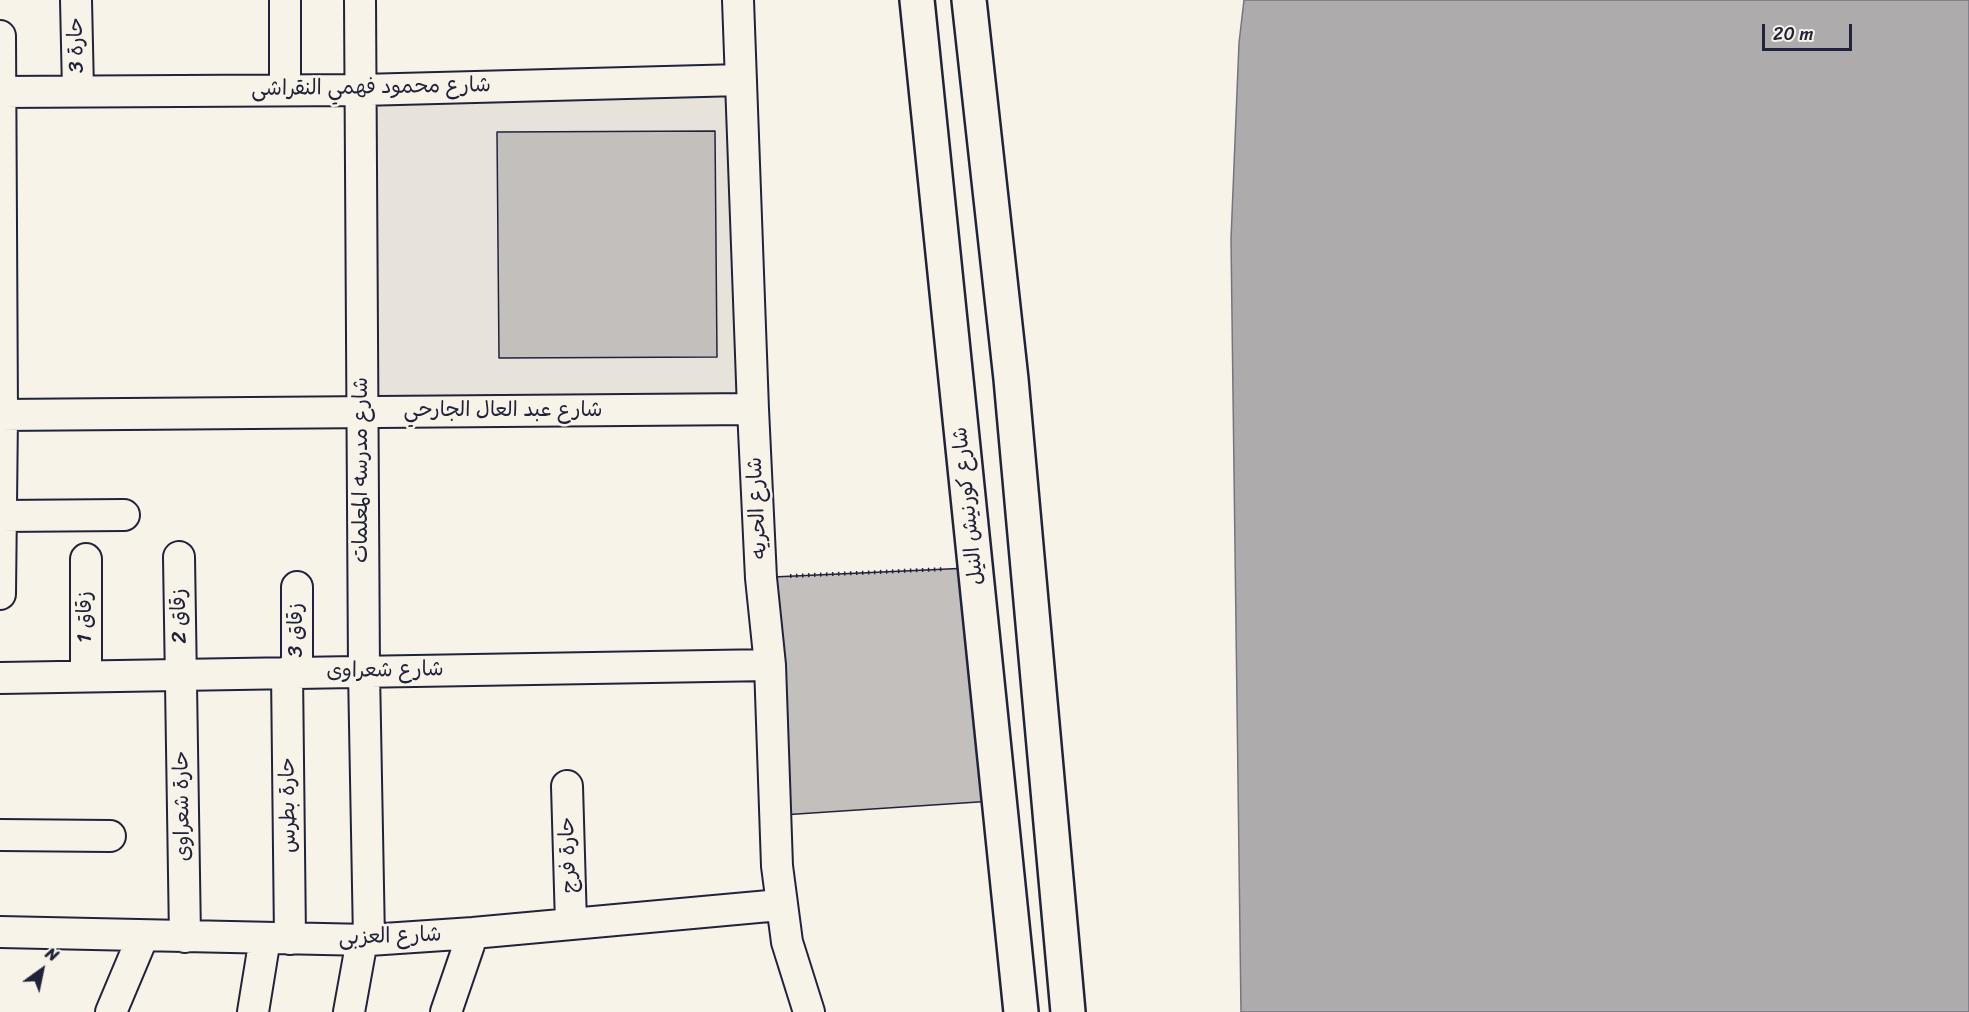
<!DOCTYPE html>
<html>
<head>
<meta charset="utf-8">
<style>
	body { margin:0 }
	#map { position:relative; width:1969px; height:1012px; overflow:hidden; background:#f7f3e8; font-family:Sriracha,sans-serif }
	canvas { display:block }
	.north { position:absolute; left:12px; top:940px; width:60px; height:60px; -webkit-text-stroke:4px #f7f3e8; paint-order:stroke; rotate:33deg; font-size:16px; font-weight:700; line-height:24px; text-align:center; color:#22223b }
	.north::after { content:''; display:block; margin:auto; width:21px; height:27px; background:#22223b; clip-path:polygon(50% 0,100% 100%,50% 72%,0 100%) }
	.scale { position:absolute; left:1762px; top:24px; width:90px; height:27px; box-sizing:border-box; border:3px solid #22223b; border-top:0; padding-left:8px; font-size:18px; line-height:21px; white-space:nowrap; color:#22223b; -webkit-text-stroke:4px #f7f3e8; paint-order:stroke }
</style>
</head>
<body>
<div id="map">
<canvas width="1969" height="1012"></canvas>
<div class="north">N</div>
<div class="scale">20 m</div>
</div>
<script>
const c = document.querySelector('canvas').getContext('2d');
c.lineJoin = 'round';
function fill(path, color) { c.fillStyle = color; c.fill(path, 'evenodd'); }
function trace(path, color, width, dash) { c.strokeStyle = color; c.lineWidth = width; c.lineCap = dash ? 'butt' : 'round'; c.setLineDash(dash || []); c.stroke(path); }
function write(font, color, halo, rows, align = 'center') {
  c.font = font + ' Sriracha,"Playpen Sans Arabic",sans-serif'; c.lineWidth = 5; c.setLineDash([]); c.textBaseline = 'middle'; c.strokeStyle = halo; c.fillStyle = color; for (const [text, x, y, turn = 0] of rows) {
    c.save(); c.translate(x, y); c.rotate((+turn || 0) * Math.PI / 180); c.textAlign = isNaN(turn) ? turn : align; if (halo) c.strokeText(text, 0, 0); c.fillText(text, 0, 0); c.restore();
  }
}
fill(new Path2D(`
	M739 83 750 407 364 409 363 93Z`), '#e7e3db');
const water = new Path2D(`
	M1244 0H1969V1012H1241L1231 239 1239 43Z`);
fill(water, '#aeabad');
trace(water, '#76747f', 1.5);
const building = new Path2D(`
	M715 131 717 357 499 358 497 132Z
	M969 568 993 801 782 815 773 577Z`);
fill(building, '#c2bfbd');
trace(building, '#22223b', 1.5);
const minor = new Path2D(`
	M76 0 78 90
	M360 0 364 671 369 940
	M738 0 753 409 761 578 770 665 777 866 787 942 809 1012
	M0 36 2 415 0 594
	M285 90V0
	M0 92 361 90 741 80
	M0 415 753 409
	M1 516 124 515
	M179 557 185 937
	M287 672 290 939
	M297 672V587
	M86 676V559
	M0 678 770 665
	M567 786 571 924
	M0 835 110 836
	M0 932 369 940 473 933 780 905
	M111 1012 143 936
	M253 1012 265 938
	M349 1012 362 940
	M446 1012 473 933`);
const primary = new Path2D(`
	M917 0 1021 1012
	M969 0 1011 379 1068 1012`);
trace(minor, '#22223b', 34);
trace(primary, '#22223b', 38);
trace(new Path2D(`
	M790 576 945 569`), '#22223b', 4, [1.5, 4.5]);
trace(minor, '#f7f3e8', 30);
trace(primary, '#f7f3e8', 33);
write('21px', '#22223b', '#f7f3e8', [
	["حارة 3",77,45,-91],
	["شارع محمود فهمي النقراشى",371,88,-1],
	["شارع عبد العال الجارحي",503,411],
	["شارع مدرسه المعلمات",362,470,-90],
	["شارع كورنيش النيل",969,506,-96],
	["شارع الحريه",758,508,-93],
	["زقاق 2",180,616,-91],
	["زقاق 1",86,617,-90],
	["زقاق 3",297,630,-90],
	["شارع شعراوى",385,671,-1],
	["حارة بطرس",289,805,-91],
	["حارة شعراوى",183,806,-91],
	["حارة فرج",569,855,-92],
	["شارع العزبى",390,937,-2]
]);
</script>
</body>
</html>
